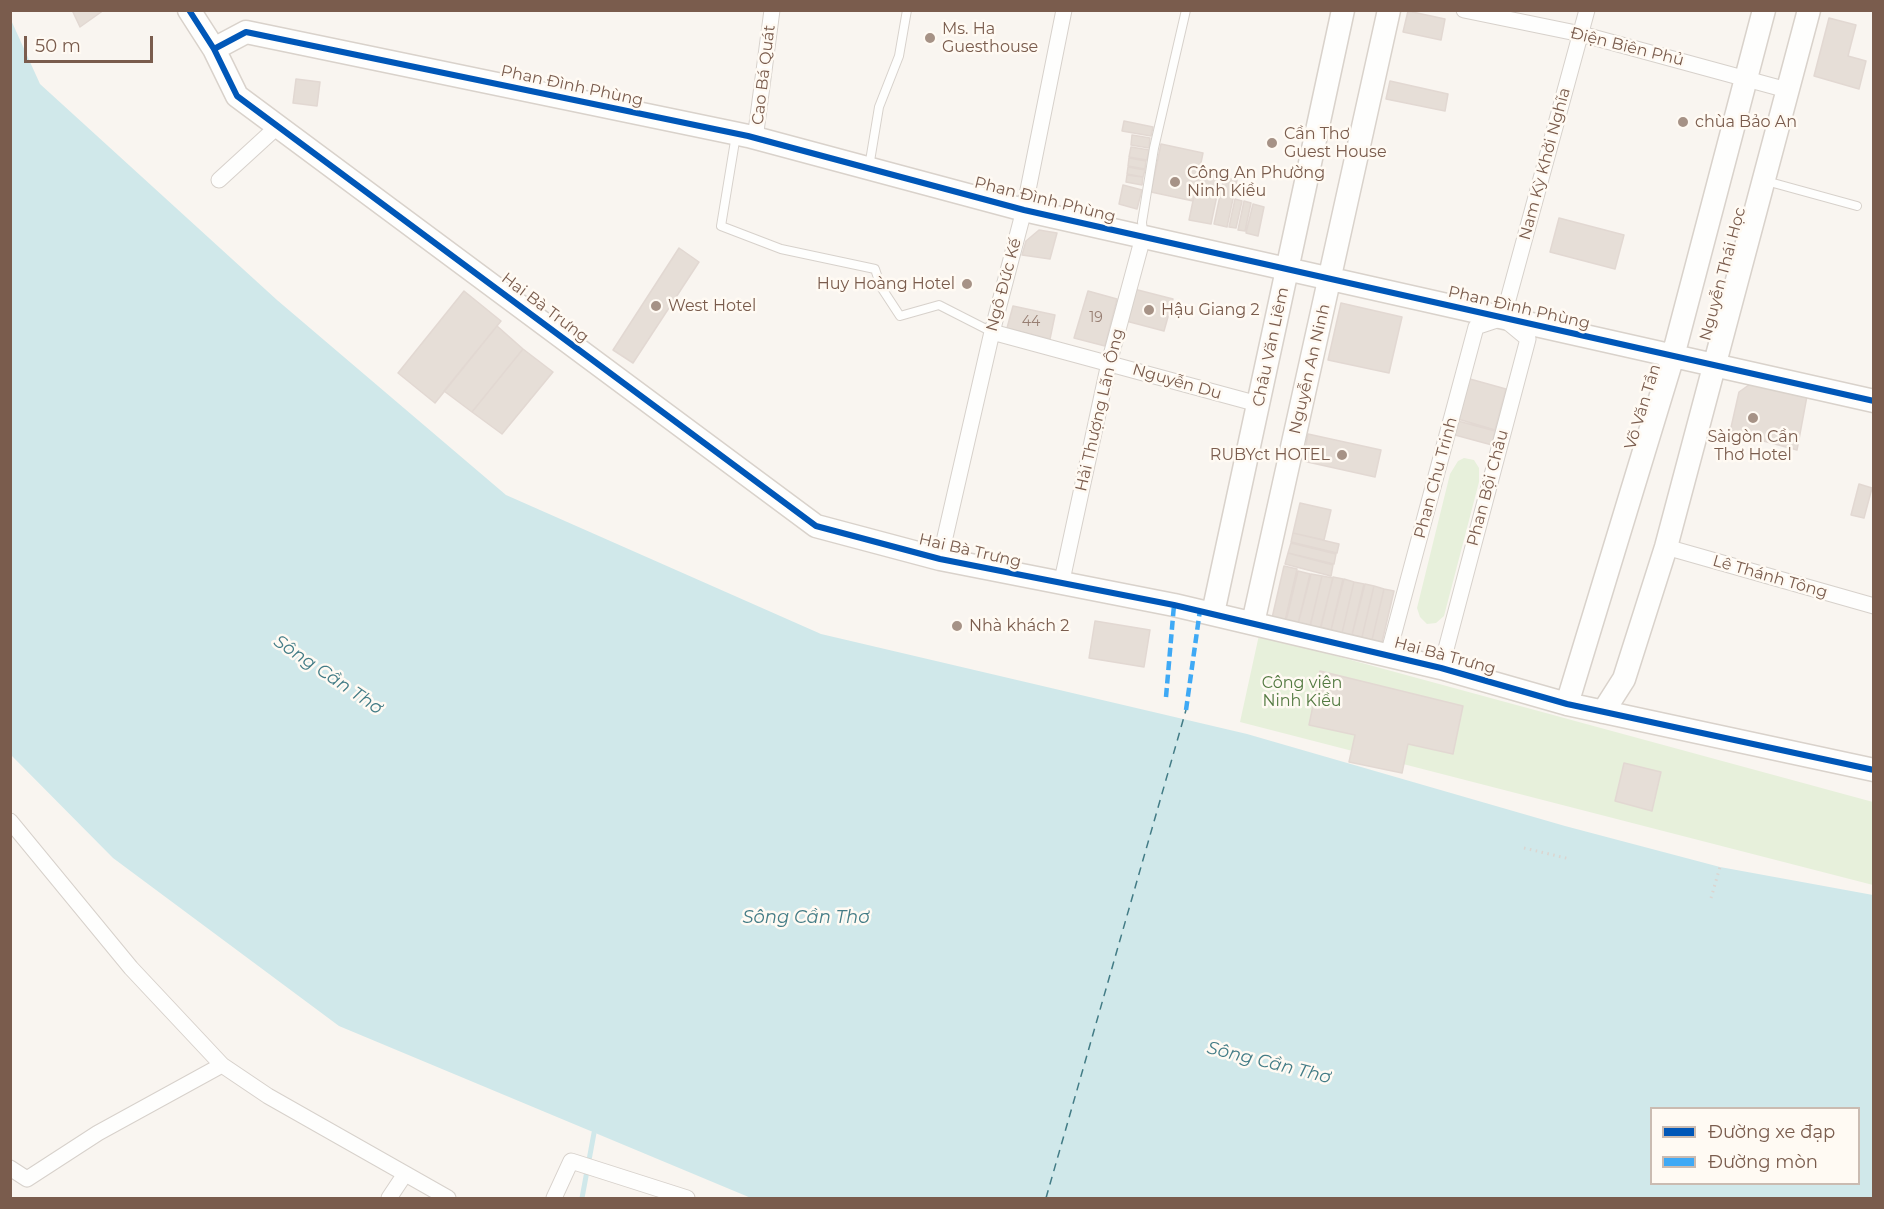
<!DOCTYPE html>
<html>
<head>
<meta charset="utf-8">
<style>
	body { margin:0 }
	#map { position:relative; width:1884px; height:1209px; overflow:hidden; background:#f9f5f0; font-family:Montserrat,sans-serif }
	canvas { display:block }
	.frame { position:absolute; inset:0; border:12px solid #7a5c4d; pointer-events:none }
	.legend { position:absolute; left:1650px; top:1107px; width:210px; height:78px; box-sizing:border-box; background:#fffaf3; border:2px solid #cabbb1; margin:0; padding:8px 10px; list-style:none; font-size:18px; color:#7a5c4d }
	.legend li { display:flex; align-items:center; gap:12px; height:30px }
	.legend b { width:30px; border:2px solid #cabbb1 }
	.scale { position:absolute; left:24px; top:36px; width:129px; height:27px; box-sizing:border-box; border:3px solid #7a5c4d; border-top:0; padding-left:8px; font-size:18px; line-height:21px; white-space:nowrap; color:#7a5c4d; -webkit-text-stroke:4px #fffaf3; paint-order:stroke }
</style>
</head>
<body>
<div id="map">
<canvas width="1884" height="1209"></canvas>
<div class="frame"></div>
<ul class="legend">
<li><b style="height:8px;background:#0057b8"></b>Đường xe đạp</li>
<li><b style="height:8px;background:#3fa9f5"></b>Đường mòn</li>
</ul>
<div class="scale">50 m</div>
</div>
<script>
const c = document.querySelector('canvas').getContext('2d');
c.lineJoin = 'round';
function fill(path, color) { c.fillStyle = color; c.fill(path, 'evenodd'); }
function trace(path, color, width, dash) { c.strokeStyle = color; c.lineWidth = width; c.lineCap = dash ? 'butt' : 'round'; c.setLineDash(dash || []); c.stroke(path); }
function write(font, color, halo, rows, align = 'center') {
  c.font = font + ' Montserrat,sans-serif'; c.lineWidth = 5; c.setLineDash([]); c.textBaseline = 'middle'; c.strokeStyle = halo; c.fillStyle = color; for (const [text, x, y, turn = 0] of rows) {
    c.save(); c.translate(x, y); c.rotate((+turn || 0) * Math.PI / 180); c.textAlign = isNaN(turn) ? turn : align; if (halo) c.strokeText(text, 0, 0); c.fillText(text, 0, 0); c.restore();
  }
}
fill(new Path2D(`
	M1464 458 1474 460 1479 468V482L1444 616 1436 623 1427 624 1420 617 1417 608 1450 474 1458 461Z
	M1259 635 1873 802V885L1240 722Z`), '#e7f0db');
fill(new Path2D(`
	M11 20 40 84 277 300 506 495 821 634 1247 734 1565 826 1720 867 1873 895V1198H751L339 1026 113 858 11 755ZM1652 1108H1858V1184H1652Z`), '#d0e8ea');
trace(new Path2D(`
	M582 1198 594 1133`), '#d0e8ea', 5);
trace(new Path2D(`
	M1046 1198 1186 710`), '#437c86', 1.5, [8, 6]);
const building = new Path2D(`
	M72 10H104L80 27Z
	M1408 11 1445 19 1441 40 1403 32Z
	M1829 18 1856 25 1848 56 1866 61 1859 89 1814 76Z
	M296 79 320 82 317 106 293 103Z
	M1390 81 1448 94 1445 111 1386 99Z
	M1124 121 1153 127 1151 136 1122 131Z
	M1132 135 1150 138 1149 148 1131 145Z
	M1161 144 1203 153 1193 201 1151 192Z
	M1131 147 1149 150 1147 160 1129 157Z
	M1129 158 1146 161 1145 169 1128 166Z
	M1128 167 1145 170 1143 177 1127 174Z
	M1199 172 1221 176 1211 224 1189 220Z
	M1127 175 1143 177 1142 185 1126 182Z
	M1224 177 1237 180 1227 227 1214 224Z
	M1123 185 1142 190 1137 209 1119 204Z
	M1235 199 1242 201 1236 228 1229 227Z
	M1244 201 1251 203 1245 231 1238 230Z
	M1253 204 1264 207 1258 236 1246 233Z
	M1559 218 1624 235 1615 269 1550 252Z
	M1039 230 1057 233 1050 259 1022 255 1026 241Z
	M679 248 699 262 633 363 613 350Z
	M1134 289 1173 299 1164 331 1126 321Z
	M464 291 501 321 435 403 398 373Z
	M1088 291 1117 299 1105 346 1074 338Z
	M1341 303 1402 317 1389 373 1328 360Z
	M1013 306 1055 315 1050 339 1007 328Z
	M497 326 523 349 472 412 444 391Z
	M523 349 553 372 502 434 472 412Z
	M1470 379 1506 389 1495 430 1458 419Z
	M1753 382 1807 396 1797 450 1730 432 1739 392Z
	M1458 421 1495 431 1492 445 1455 435Z
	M1308 434 1381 450 1375 477 1303 461Z
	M1859 484 1872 488 1864 518 1851 515Z
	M1300 503 1331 510 1324 540 1293 533Z
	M1293 533 1339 544 1337 553 1291 542Z
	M1291 543 1336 554 1334 564 1288 553Z
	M1288 553 1333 565 1331 576 1285 564Z
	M1284 566 1297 569 1285 621 1272 618Z
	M1298 571 1310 574 1298 624 1286 621Z
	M1311 574 1322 576 1310 627 1298 624Z
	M1322 576 1333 578 1320 629 1310 626Z
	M1333 577 1343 579 1331 630 1321 627Z
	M1344 579 1354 582 1342 633 1331 630Z
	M1354 582 1364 584 1352 635 1342 633Z
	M1365 584 1374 586 1362 637 1352 635Z
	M1374 586 1384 589 1372 640 1362 637Z
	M1384 589 1394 591 1382 642 1372 640Z
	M1095 621 1150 630 1144 667 1089 658Z
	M1320 671 1463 706 1453 754 1408 744 1402 773 1349 762 1355 735 1309 725Z
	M1624 763 1661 772 1652 811 1615 801Z`);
fill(building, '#e6ded7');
trace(building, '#e2d8d2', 1.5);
const lane = new Path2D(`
	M736 135 721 226 781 249 875 269 881 287 900 316 939 305 992 332
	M869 167 879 107 899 56 907 10
	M1766 181 1857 206
	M1143 233 1142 222 1154 148 1186 10`);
const street = new Path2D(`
	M1464 10 1581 34 1787 90
	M755 139 772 10
	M219 180 278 126
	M1503 318 1587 10
	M992 332 1258 404
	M1666 547 1874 606
	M940 559 992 332 1024 210 1064 10
	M1061 585 1109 363 1143 237
	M1388 655 1476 327 1503 318
	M1441 668 1528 339 1505 320
	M10 821 131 968 222 1065 268 1096 448 1198
	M10 1168 27 1179 98 1133 222 1065
	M389 1198 405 1174
	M554 1198 571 1161 687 1198`);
const secondary = new Path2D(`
	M189 10 214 49 237 96 816 526 940 559 1174 605 1441 668 1567 704 1874 770
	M214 49 246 32 748 136 1024 210 1874 401
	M1213 613 1343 10
	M1253 623 1389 10
	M1567 704 1673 356 1764 10
	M1603 712 1624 679 1666 547 1809 10`);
trace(lane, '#d7d1cb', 10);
trace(street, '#d7d1cb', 17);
trace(secondary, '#d9d2cb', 25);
trace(new Path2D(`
	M1524 848 1570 859
	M1711 898 1720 867`), '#dcd5d0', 3, [1.5, 4.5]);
trace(lane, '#fefefd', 8);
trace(street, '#fefefd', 15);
trace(secondary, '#fefefd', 22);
trace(new Path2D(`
	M1166 697 1174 605
	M1186 710 1200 610`), '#3fa9f5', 4.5, [9, 4.5]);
trace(new Path2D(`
	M189 10 214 49 237 96 816 526 940 559 1174 605 1441 668 1567 704 1874 770
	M214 49 246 32 748 136 1024 210 1874 401`), '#0057b8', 6);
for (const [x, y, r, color] of [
	[930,38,6,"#a69286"],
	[1683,122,6,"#a69286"],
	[1272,143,6,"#a69286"],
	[1175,182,6,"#a69286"],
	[967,284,6,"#a69286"],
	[656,306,6,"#a69286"],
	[1149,310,6,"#a69286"],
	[1753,418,6,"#a69286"],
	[1342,455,6,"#a69286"],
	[957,626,6,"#a69286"]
]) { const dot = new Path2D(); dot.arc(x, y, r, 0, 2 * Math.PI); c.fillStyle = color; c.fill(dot); trace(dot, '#fffaf3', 2); }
write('14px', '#977e72', null, [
	["19",1096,318],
	["44",1031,322]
]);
write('16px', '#7a5c4d', '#fffaf3', [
	["Ms. Ha",942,29],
	["Guesthouse",942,47],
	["chùa Bảo An",1695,122],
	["Cần Thơ",1284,134],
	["Guest House",1284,152],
	["Công An Phường",1187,173],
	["Ninh Kiều",1187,191],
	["Huy Hoàng Hotel",955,284,"right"],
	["West Hotel",668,306],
	["Hậu Giang 2",1161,310],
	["Sàigòn Cần",1753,437,"center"],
	["Thơ Hotel",1753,455,"center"],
	["RUBYct HOTEL",1330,455,"right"],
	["Nhà khách 2",969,626]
], 'left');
write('16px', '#7a5c4d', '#fffaf3', [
	["Điện Biên Phủ",1627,47,14],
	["Cao Bá Quát",764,75,-83],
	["Phan Đình Phùng",572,86,12],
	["Nam Kỳ Khởi Nghĩa",1545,164,-75],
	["Phan Đình Phùng",1045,200,14],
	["Nguyễn Thái Học",1723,274,-75],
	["Ngô Đức Kế",1004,285,-75],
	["Hai Bà Trưng",545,308,37],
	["Phan Đình Phùng",1519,308,13],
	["Châu Văn Liêm",1271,347,-78],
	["Nguyễn An Ninh",1310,369,-77],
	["Nguyễn Du",1177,382,16],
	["Võ Văn Tần",1643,407,-73],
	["Hải Thượng Lãn Ông",1100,410,-77],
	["Phan Chu Trinh",1436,478,-75],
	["Phan Bội Châu",1488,488,-75],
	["Hai Bà Trưng",970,551,13],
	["Lê Thánh Tông",1770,577,16],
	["Hai Bà Trưng",1445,656,15]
]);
write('16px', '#537a41', '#fffaf3', [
	["Công viên",1302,683],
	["Ninh Kiều",1302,701]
]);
write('italic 18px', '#437c86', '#fffaf3', [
	["Sông Cần Thơ",328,675,34],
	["Sông Cần Thơ",806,918],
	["Sông Cần Thơ",1269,1063,14]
]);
</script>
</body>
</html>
